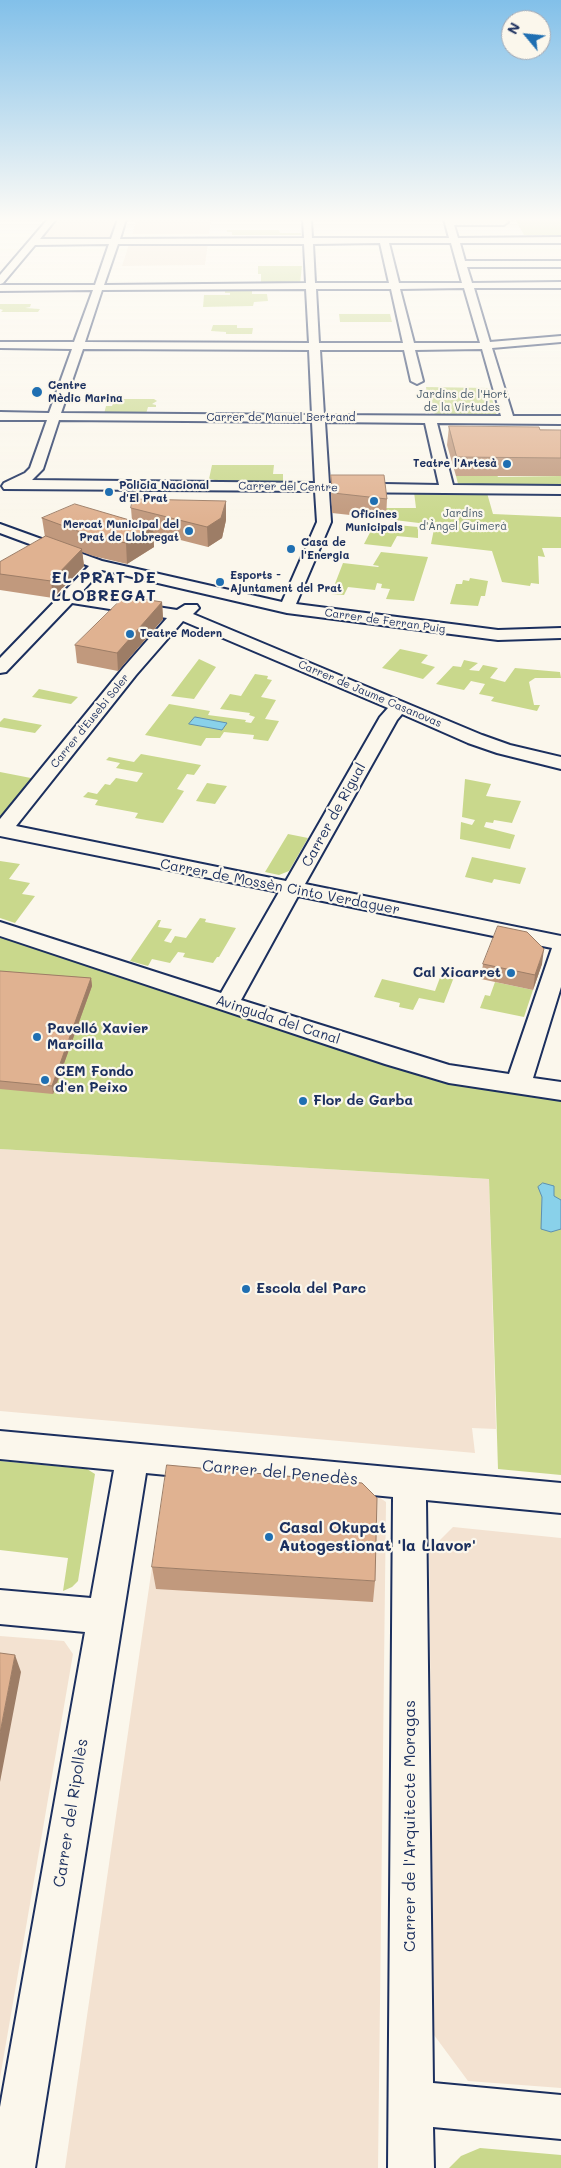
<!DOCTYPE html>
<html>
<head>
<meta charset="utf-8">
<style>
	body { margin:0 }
	#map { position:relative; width:561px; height:2168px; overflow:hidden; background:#fbf7ec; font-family:Mali,sans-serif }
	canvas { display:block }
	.north { position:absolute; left:501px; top:10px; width:50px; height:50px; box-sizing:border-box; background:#fbf7ec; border:1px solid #a1a7b3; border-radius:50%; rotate:298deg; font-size:14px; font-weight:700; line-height:20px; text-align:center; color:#1b2f5e }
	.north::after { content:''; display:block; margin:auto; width:18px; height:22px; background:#1f6fb2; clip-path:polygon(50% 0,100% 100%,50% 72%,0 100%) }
</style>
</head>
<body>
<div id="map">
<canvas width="561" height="2168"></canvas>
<div class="north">N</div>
</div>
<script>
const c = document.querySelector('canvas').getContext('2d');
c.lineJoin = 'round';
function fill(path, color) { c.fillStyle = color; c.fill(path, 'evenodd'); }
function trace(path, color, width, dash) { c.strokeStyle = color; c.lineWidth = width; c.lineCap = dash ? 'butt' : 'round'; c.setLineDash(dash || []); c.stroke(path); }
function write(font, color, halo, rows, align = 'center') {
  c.font = font + ' Mali,sans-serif'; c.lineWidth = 4.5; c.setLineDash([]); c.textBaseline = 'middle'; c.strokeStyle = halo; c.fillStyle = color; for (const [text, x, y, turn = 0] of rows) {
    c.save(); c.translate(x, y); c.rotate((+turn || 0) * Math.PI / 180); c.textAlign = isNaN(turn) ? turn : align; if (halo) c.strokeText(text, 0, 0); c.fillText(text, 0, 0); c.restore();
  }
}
fill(new Path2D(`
	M45 219H119L109 240 28 241Z
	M137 219H211L209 234H132Z
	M136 243H208L205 265 122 266 129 244Z
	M0 1149 489 1179 496 1429 472 1428 475 1453 0 1411Z
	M170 1475 376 1495 386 1502 378 2168H65L164 1484Z
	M453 1527 561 1538V2088L468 2081 434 2035 429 1551Z
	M0 1636 64 1641 73 1654 0 2078Z`), '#f3e2d1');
fill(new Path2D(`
	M515 219H561V235H524Z
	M227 230H279L280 233H301V235H232V232H227Z
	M258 266H302L300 284H261V274H258Z
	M225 289H252V294H267L268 301 254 302 253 306 203 307 204 295H230V293H225Z
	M0 304H31L30 307 25 308 40 309 38 312H1L3 310 0 309Z
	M339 314H390L392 322H340Z
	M213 325H237V328H253L252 334H226V332L211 331Z
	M426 387 489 388 497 416H434L433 403 428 402Z
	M115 399H154L157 401 152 404 156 405V407H148L146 414H104L106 406H112Z
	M212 465H274L273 474H283V484L215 483V480L209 479Z
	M497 475 498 477 561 476V485L458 484 456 476Z
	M414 492 487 493 493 514 561 517V548H542L545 557 538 556 539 584 531 583 530 586 502 582 492 551 431 544 434 529 420 527 419 523 386 519 385 508H416Z
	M375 523 418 527V538L397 536 391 547 364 544Z
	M381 552 428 557 414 601 386 599 390 589 381 588 382 584 377 583 375 590 348 587 344 595 331 594 343 563 378 567 379 566 373 565Z
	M470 578 488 581 485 596H481L478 606 450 604 456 584H462L463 580 469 581Z
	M400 649 428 655 421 663 435 667 423 679 382 668Z
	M199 659 216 667 194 699 171 696Z
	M464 660 478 663 469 670 479 671 483 665 498 668 490 678 505 682 515 668 560 672 561 678H535L529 682 534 705H540L537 711 491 701 494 697 479 694 485 684 471 681 464 690 436 684 453 666 461 667Z
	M255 674 268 676 267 679 272 680 261 697 276 700 265 719 279 721 268 741 253 739 254 735 224 732 220 738H206L201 746 145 735 169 704 210 711 208 715 246 720 245 722 251 723 255 717 249 715 250 713 220 709 230 694 241 696Z
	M39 689 78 697 71 704 32 697Z
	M4 718 42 725 35 733 0 727V722Z
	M141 754 201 765 194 775 187 774 177 789 184 791 163 823 135 818 138 813 95 805 98 800 83 797 88 792 97 794 105 784 110 785 116 778 137 782 143 773 116 768 120 763 106 760 109 757 134 762Z
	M0 772 36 779 6 816 0 817Z
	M465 779 491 784 486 796 521 801 512 823 494 820 493 823 486 822 484 827 515 835 510 849 460 839 461 822 472 825 475 820 462 817Z
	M207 783 227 786 215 804 196 801Z
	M288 834 308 838 289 871 279 875 265 872Z
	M472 857 526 868 520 884 494 879 492 883 465 877Z
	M0 861 20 864 9 879 30 883 22 894 35 896 15 923 0 918Z
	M200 918 206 919 205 922 236 928 219 957H217L213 963 183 957 185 953 178 952 170 963 152 959 148 966 130 961 158 920H161L158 927 172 929 164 941 171 943 175 936 186 938Z
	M0 924 241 1003 454 1068 561 1083V1475L498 1469 489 1179 0 1149Z
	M441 975 454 977 444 1003 419 998 413 1010 399 1007 400 1003 374 997 382 979 435 991Z
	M495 982 533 990 524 1017 480 1008 485 995 490 996Z
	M0 1461 87 1469 95 1474 78 1581 72 1587 63 1591 68 1558 0 1550Z
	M480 2148 561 2155V2168H449L461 2156Z`), '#c9d88c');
const water = new Path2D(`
	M195 717 227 723 222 730 189 724Z
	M543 1183 554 1186V1196L561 1200V1229L551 1232 541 1229 542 1197 538 1187Z`);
fill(water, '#89d1ea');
trace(water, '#5d90b2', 1);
const street = new Path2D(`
	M48 219H56L40 239H111L118 219H126L120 239 304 238 303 219H311L312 238H449L444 219H504L508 222 504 225H454L458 238 561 237V243H460L465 261H561V267H467L472 283 561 282V288H474L490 342 561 336V342L492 348 513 416H561V424L437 423 453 485 561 486V494L329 492 331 522 296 604 498 630 561 628V638L498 640 287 613 102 570 79 595 177 610 185 605H197L199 608 193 614 482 735 510 745 561 757V769L497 753 468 743 402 714 397 720 305 884 561 936V987L533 1078 561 1082V1100L449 1083 385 1064 0 936V922L221 993 279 892 0 836V819L124 667 167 618 72 603 6 672 0 673V658L89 566 0 533V524L102 561 282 602 317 522 315 491 4 489 2 486 4 483 25 473 30 468 47 420H0V412L49 413 72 349 0 348V342H74L93 290 0 291V285H95L109 244 35 245 3 283 0 284V275ZM380 243 389 283H315L313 244ZM389 243H451L462 283H399ZM118 244H304L306 283 104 285ZM464 288 480 343H414L400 289ZM306 289 309 343 85 342 102 290ZM316 289H391L403 343H319ZM83 349 309 350 312 415 61 413ZM482 349 501 416 324 415 320 350H404L411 381 417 384 423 381 415 350ZM59 420 312 422 315 483 32 480 43 469ZM325 422 425 423 439 485 329 483ZM183 621 388 708 380 717 286 881 16 826 136 675ZM298 896 552 948 509 1074 449 1065 241 1000Z
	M0 1431 561 1483V1513L426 1500 433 2083 561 2095V2139L433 2127 434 2168H388L393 1497 146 1473 35 2168H0V2107L85 1632 0 1624V1590L91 1598 114 1470 0 1459Z`);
trace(street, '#1b2f5e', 4);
fill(street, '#fbf7ec');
fill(new Path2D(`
	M449 426 561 430V476H456L447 445Z
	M331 475 387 499 386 519 332 513 331 494Z
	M131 508 226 520 222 538 208 547 153 533 154 547 127 564 93 556 82 552 84 566 53 598 0 590V562L45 537 42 518 132 521Z
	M162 602 163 619 118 671 77 663 75 645Z
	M483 964H542L533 990 481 979Z
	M0 971 91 978 92 986 53 1094 0 1089Z
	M152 1567 375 1581 373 1602 156 1589Z`), '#c1997d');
fill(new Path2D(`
	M226 501V520L222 538 208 547 207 527Z
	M153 527 154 547 127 564 126 543Z
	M82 549 84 566 53 598 51 581Z
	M162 602 163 619 118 671 117 653Z
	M544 949 542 964 533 990 535 975Z
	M91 978 92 986 53 1094 52 1086Z
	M15 1655 21 1672 0 1782V1733Z`), '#9d7d66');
const building = new Path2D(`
	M449 426 539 427 540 430H561V458L457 457Z
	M331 475H384L387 499 333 493Z
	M133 499 226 501 221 518 207 527 131 508Z
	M75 504 153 527 126 543 91 536 42 518Z
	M46 536 82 549 51 581 0 574V562Z
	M125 596 162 602 117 653 75 645Z
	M498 926 527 932 544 949 535 975 483 964Z
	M0 971 91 978 52 1086 0 1081Z
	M167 1465 362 1483 377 1498 375 1581 152 1567Z
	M0 1653 15 1655 0 1733Z`);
fill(building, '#e0b291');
trace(building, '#9d7d66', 1);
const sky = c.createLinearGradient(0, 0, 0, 522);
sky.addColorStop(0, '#82c0e9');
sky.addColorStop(0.42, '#fdfbf6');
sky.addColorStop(1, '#fdfbf600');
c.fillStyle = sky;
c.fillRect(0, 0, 561, 522);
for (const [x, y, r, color] of [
	[37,392,6,"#1f6fb2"],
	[507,464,5,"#1f6fb2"],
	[109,492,5,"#1f6fb2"],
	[374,501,5,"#1f6fb2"],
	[189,531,5,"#1f6fb2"],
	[291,549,5,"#1f6fb2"],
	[220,582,5,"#1f6fb2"],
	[130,634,5,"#1f6fb2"],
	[511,973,5,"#1f6fb2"],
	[37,1037,5,"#1f6fb2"],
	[45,1080,5,"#1f6fb2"],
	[303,1101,5,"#1f6fb2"],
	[246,1289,5,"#1f6fb2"],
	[269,1537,5,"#1f6fb2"]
]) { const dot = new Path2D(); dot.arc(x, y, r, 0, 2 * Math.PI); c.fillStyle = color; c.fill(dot); trace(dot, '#fbf7ec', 2); }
write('bold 11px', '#1b2f5e', '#fbf7ec', [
	["Centre",48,386],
	["Mèdic Marina",48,399],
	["Teatre l'Artesà",497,464,"right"],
	["Policia Nacional",119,486],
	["d'El Prat",119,499],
	["Oficines",374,515,"center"],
	["Municipals",374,528,"center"],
	["Mercat Municipal del",179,525,"right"],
	["Prat de Llobregat",179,538,"right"],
	["Casa de",301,543],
	["l'Energia",301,556],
	["Esports -",230,576],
	["Ajuntament del Prat",230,589],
	["Teatre Modern",140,634]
], 'left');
write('11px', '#46596a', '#fbf7ec', [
	["Jardins de l'Hort",462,395],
	["de la Virtudes",462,408],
	["Jardins",463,514],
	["d'Àngel Guimerà",463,527]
]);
write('11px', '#1b2f5e', '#fbf7ec', [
	["Carrer de Manuel Bertrand",281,418],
	["Carrer del Centre",288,487,1],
	["Carrer de Ferran Puig",385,621,8],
	["Carrer de Jaume Casanovas",370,694,23],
	["Carrer d'Eusebi Soler",90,721,-51]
]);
write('14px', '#1b2f5e', '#fbf7ec', [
	["Carrer de Rigual",334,815,-61],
	["Carrer de Mossèn Cinto Verdaguer",280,887,11],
	["Avinguda del Canal",278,1020,18]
]);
write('bold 14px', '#1b2f5e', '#fbf7ec', [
	["Cal Xicarret",501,973,"right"],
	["Pavelló Xavier",47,1029],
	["Marcilla",47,1045],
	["CEM Fondo",55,1072],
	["d'en Peixo",55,1088],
	["Flor de Garba",313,1101],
	["Escola del Parc",256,1289]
], 'left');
c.letterSpacing = '1px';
write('bold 16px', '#1b2f5e', '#fbf7ec', [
	["EL PRAT DE",104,578],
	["LLOBREGAT",104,596]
]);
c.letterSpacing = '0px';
write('16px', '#1b2f5e', '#fbf7ec', [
	["Carrer del Penedès",280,1473,5],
	["Carrer del Ripollès",71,1813,-81],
	["Carrer de l'Arquitecte Moragas",410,1826,-90]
]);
write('bold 16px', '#1b2f5e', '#fbf7ec', [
	["Casal Okupat",279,1528],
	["Autogestionat 'la Llavor'",279,1546]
], 'left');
</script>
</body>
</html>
